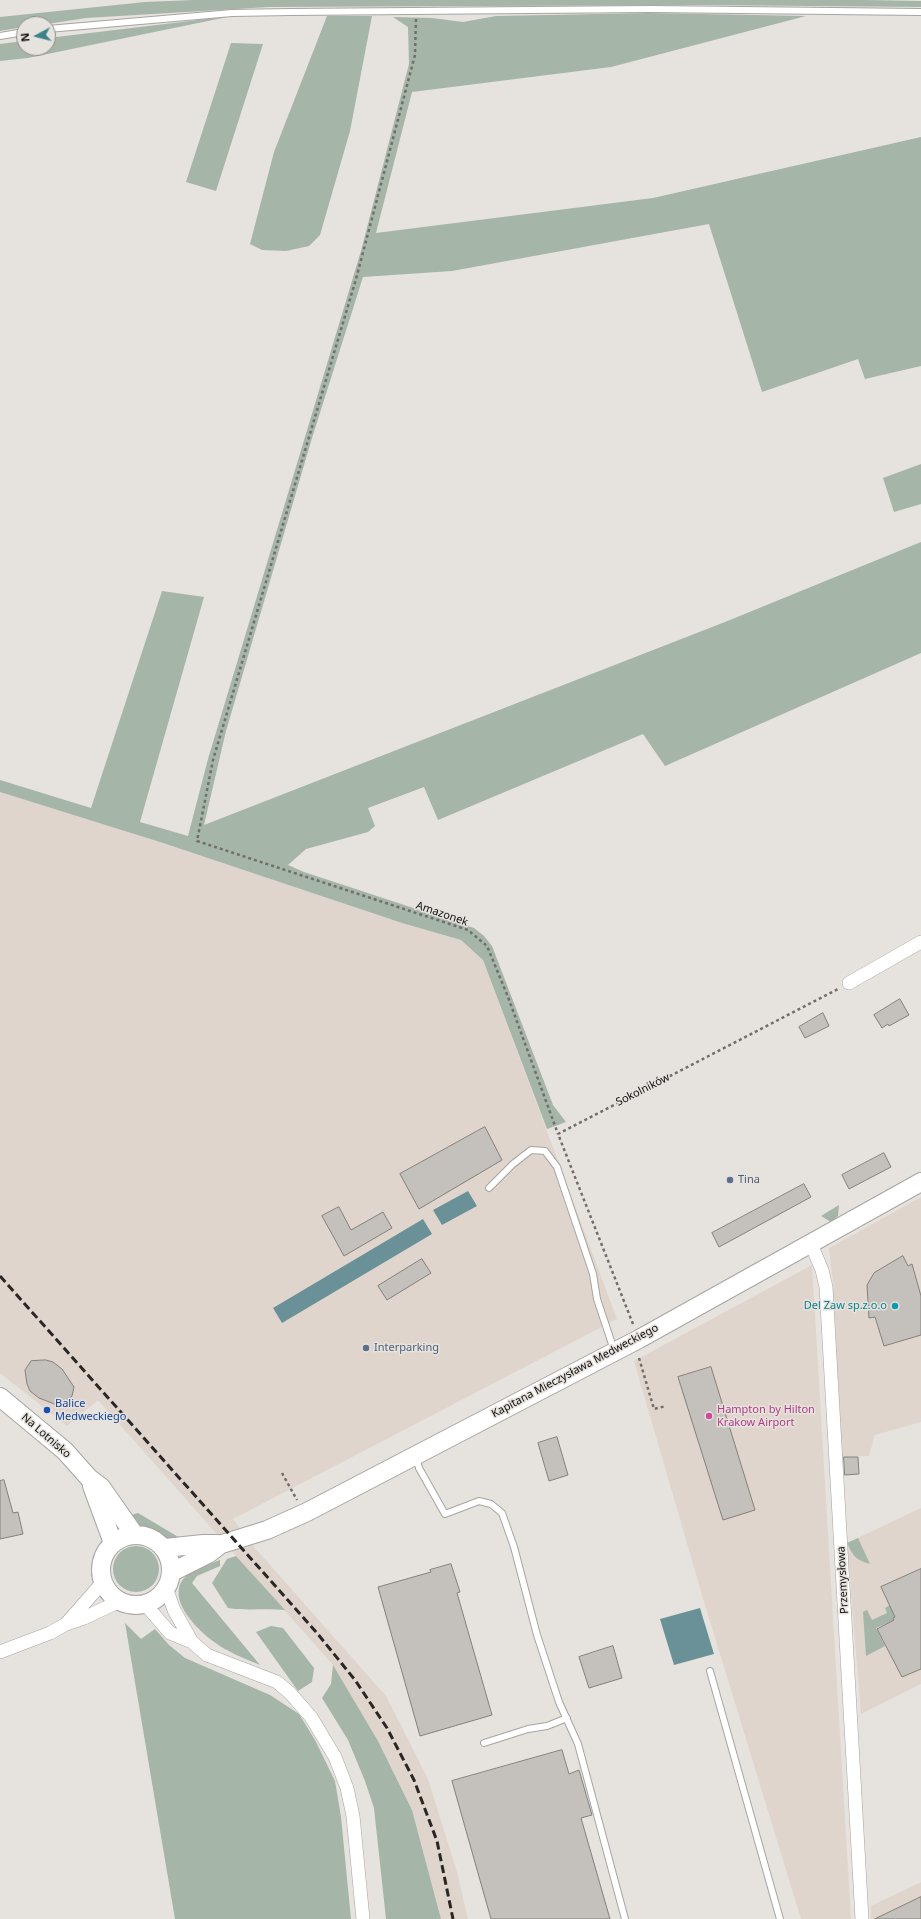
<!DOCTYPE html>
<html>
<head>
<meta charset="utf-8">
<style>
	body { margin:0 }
	#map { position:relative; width:921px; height:1919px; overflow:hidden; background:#e6e2de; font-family:"Noto Sans",sans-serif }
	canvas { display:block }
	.north { position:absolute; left:16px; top:16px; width:40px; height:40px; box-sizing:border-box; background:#e6e2de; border:1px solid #908d8a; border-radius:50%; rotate:263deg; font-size:11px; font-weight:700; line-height:16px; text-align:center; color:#100e0d }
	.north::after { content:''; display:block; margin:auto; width:14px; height:18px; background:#3b8389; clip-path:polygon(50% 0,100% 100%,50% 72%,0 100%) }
</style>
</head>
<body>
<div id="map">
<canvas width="921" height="1919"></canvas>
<div class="north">N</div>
</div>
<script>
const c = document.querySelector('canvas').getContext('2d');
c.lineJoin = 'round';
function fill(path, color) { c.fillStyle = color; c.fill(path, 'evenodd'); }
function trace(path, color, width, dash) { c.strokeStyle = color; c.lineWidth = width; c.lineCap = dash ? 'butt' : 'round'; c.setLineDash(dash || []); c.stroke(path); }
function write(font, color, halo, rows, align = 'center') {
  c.font = font + ' "Noto Sans",sans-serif'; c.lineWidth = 3; c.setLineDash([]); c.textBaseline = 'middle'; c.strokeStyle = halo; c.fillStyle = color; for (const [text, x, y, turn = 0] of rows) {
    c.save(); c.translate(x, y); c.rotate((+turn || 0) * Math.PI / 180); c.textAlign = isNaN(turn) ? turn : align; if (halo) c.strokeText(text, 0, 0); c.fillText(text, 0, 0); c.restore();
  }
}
fill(new Path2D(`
	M0 792 163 843 402 923 461 940 483 960 617 1319 233 1519 255 1548 386 1696 428 1779 457 1872 468 1919H441L412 1810 378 1741 333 1665 98 1400 67 1426 0 1373Z
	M921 1197V1422L875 1435 869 1456 842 1457 833 1282 829 1248Z
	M812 1265 851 1919H801L702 1595 634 1361Z
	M921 1508V1684L861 1714 847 1543Z
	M921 1882V1919H871V1906Z`), '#e0d5cc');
fill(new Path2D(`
	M193 0H863L921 1V7L700 5 269 7 86 18 47 24H24V27L0 31V17L145 2Z
	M650 13 806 16 611 67 412 92 376 233 653 198 921 137V366L865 379 858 359 762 392 709 224 452 271 363 277 312 438 226 731 204 825 725 622 921 542V653L665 766 643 734 438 820 424 787 368 808 375 826 368 832 306 849 288 865 304 872 474 928 484 936 492 946 553 1105 566 1122 547 1129 483 960 461 940 402 923 163 843 0 792V780L91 808 162 591 204 597 140 822 188 836 208 759 361 251 409 64 408 27 393 17 432 18 463 22 496 16Z
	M232 16 28 58 0 61V44L24 41V48H48V38Z
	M327 16H372L350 131 320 235 309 246 286 251 262 250 250 244 274 152Z
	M231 43 263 44 216 191 186 182Z
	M921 464V504L894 512 883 478Z
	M839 1205 838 1216 831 1222 821 1216Z
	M138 1513 180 1538 165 1540 139 1527 128 1516Z
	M858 1538 870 1564C856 1560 853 1556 847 1543Z
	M113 1569a23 23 0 1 1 46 0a23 23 0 1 1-46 0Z
	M236 1556 285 1610C266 1608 247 1611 228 1608L212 1583 227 1559Z
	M220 1560V1566L197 1576 192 1583 260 1665C249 1660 237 1656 227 1650 207 1640 162 1601 185 1577 193 1569 209 1565 220 1560Z
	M890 1605 895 1617 893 1618 894 1620 876 1628 885 1646 866 1656 863 1612 867 1610 872 1620 887 1613 885 1608Z
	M125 1623 141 1639 155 1629 169 1645 185 1658 270 1695 299 1714 315 1740 335 1781 341 1817 351 1919H175Z
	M271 1626 283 1628 314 1668 312 1682 298 1691 256 1632Z
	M333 1665 378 1741 412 1810 441 1919H386L374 1808 365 1781 348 1740 322 1698 331 1684Z`), '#a5b5a8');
fill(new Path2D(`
	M468 1191 477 1206 442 1225 433 1210Z
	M423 1219 432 1234 282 1323 273 1308Z
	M700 1608 714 1654 674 1665 660 1619Z`), '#6b9198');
const building = new Path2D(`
	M900 999 909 1015 889 1026 888 1024 882 1028 874 1015Z
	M823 1013 829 1026 805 1038 799 1027Z
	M485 1127 502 1160 419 1209 400 1174Z
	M884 1153 891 1167 849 1189 842 1175Z
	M804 1184 811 1197 719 1247 712 1233Z
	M339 1207 351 1230 383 1212 392 1228 344 1256 322 1216Z
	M903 1256 908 1266 912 1264 921 1296V1335L884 1346 875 1317 869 1318 867 1285 874 1273Z
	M422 1259 431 1273 387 1300 378 1286Z
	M46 1360 53 1362 62 1369 74 1387 72 1396 63 1404 57 1405 39 1398 30 1391 27 1384 25 1370 31 1361Z
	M711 1367 755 1510 723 1520 678 1377Z
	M557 1437 568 1475 549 1481 538 1443Z
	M844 1457H858L859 1474 845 1475Z
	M4 1480 13 1513 18 1512 23 1534 0 1539V1481Z
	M451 1564 460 1592 457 1593 492 1715 420 1736 378 1587 431 1572 430 1570Z
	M921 1569V1669L902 1677 877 1629 894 1620 893 1618 895 1617 881 1587Z
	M613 1646 622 1678 589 1688 579 1657Z
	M562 1750 569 1774 579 1770 592 1815 581 1818 610 1919H491L452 1781Z
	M921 1897V1919H875Z`);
fill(building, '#c4c0bc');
trace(building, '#84807c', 1);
const lane = new Path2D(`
	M48 29 232 13 290 12 650 9 921 12
	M0 36 24 32
	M489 1188 513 1164 531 1150 545 1151 557 1167 593 1274 597 1299 614 1350
	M416 1457 419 1468 445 1514 479 1501 491 1504 502 1513 514 1547 537 1635 559 1702 578 1744 625 1919
	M710 1671 780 1919
	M484 1743 528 1729 547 1726 567 1718`);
const street = new Path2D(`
	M849 983 921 942
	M811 1244 822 1270 826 1287 862 1919
	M166 1588 174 1610 192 1642
	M145 1604 170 1633 192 1642 207 1655 277 1682 290 1693 311 1717 335 1757 347 1788 353 1816 363 1919
	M66 1624 103 1582
	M0 1652 50 1633 66 1624 84 1618 120 1601`);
const secondary = new Path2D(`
	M0 1397 65 1451 89 1478 101 1487 134 1534
	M92 1486 113 1543
	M101 1570a35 35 0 1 1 70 0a35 35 0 1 1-70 0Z
	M165 1548 203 1544H222L267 1530 307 1512 639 1339 921 1182
	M172 1572 208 1554 221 1544`);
trace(lane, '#a8a4a1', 8);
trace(street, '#a8a4a1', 14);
trace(secondary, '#a8a4a1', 20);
trace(new Path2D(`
	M416 19 415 55 356 279 213 760 197 841 468 930 487 946 508 997 558 1134
	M633 1324 558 1134 838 989
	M639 1358 654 1409 666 1406
	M282 1473 297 1500`), '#716e6c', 2.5, [3, 3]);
trace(lane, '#fff', 6);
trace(street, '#fff', 13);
trace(secondary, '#fff', 18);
trace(new Path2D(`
	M0 1276 317 1633 355 1680 387 1728 414 1780 437 1841 453 1919`), '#292725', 3, [8, 4]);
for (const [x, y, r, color] of [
	[730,1180,4,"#5c6f8a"],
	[895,1306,4,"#0f9aa8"],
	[366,1348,4,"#5c6f8a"],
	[47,1410,4,"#1a4fb4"],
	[709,1416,4,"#d1479c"]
]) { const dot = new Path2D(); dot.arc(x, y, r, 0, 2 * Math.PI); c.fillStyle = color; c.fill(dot); trace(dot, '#e6e2de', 1.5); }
write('11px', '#100e0d', '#e6e2de', [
	["Amazonek",442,914,19],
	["Sokolników",643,1090,-27],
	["Kapitana Mieczysława Medweckiego",575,1371,-28],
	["Na Lotnisko",46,1436,41],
	["Przemysłowa",843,1580,-93]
]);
write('11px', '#4e5e75', '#e6e2de', [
	["Tina",738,1180],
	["Interparking",374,1348]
], 'left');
write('11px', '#0d838f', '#e6e2de', [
	["Del Zaw sp.z.o.o",887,1306]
], 'right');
write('11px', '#164399', '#e6e2de', [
	["Balice",55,1404],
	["Medweckiego",55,1417]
], 'left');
write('11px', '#b23c85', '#e6e2de', [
	["Hampton by Hilton",717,1410],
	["Krakow Airport",717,1423]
], 'left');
</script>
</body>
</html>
